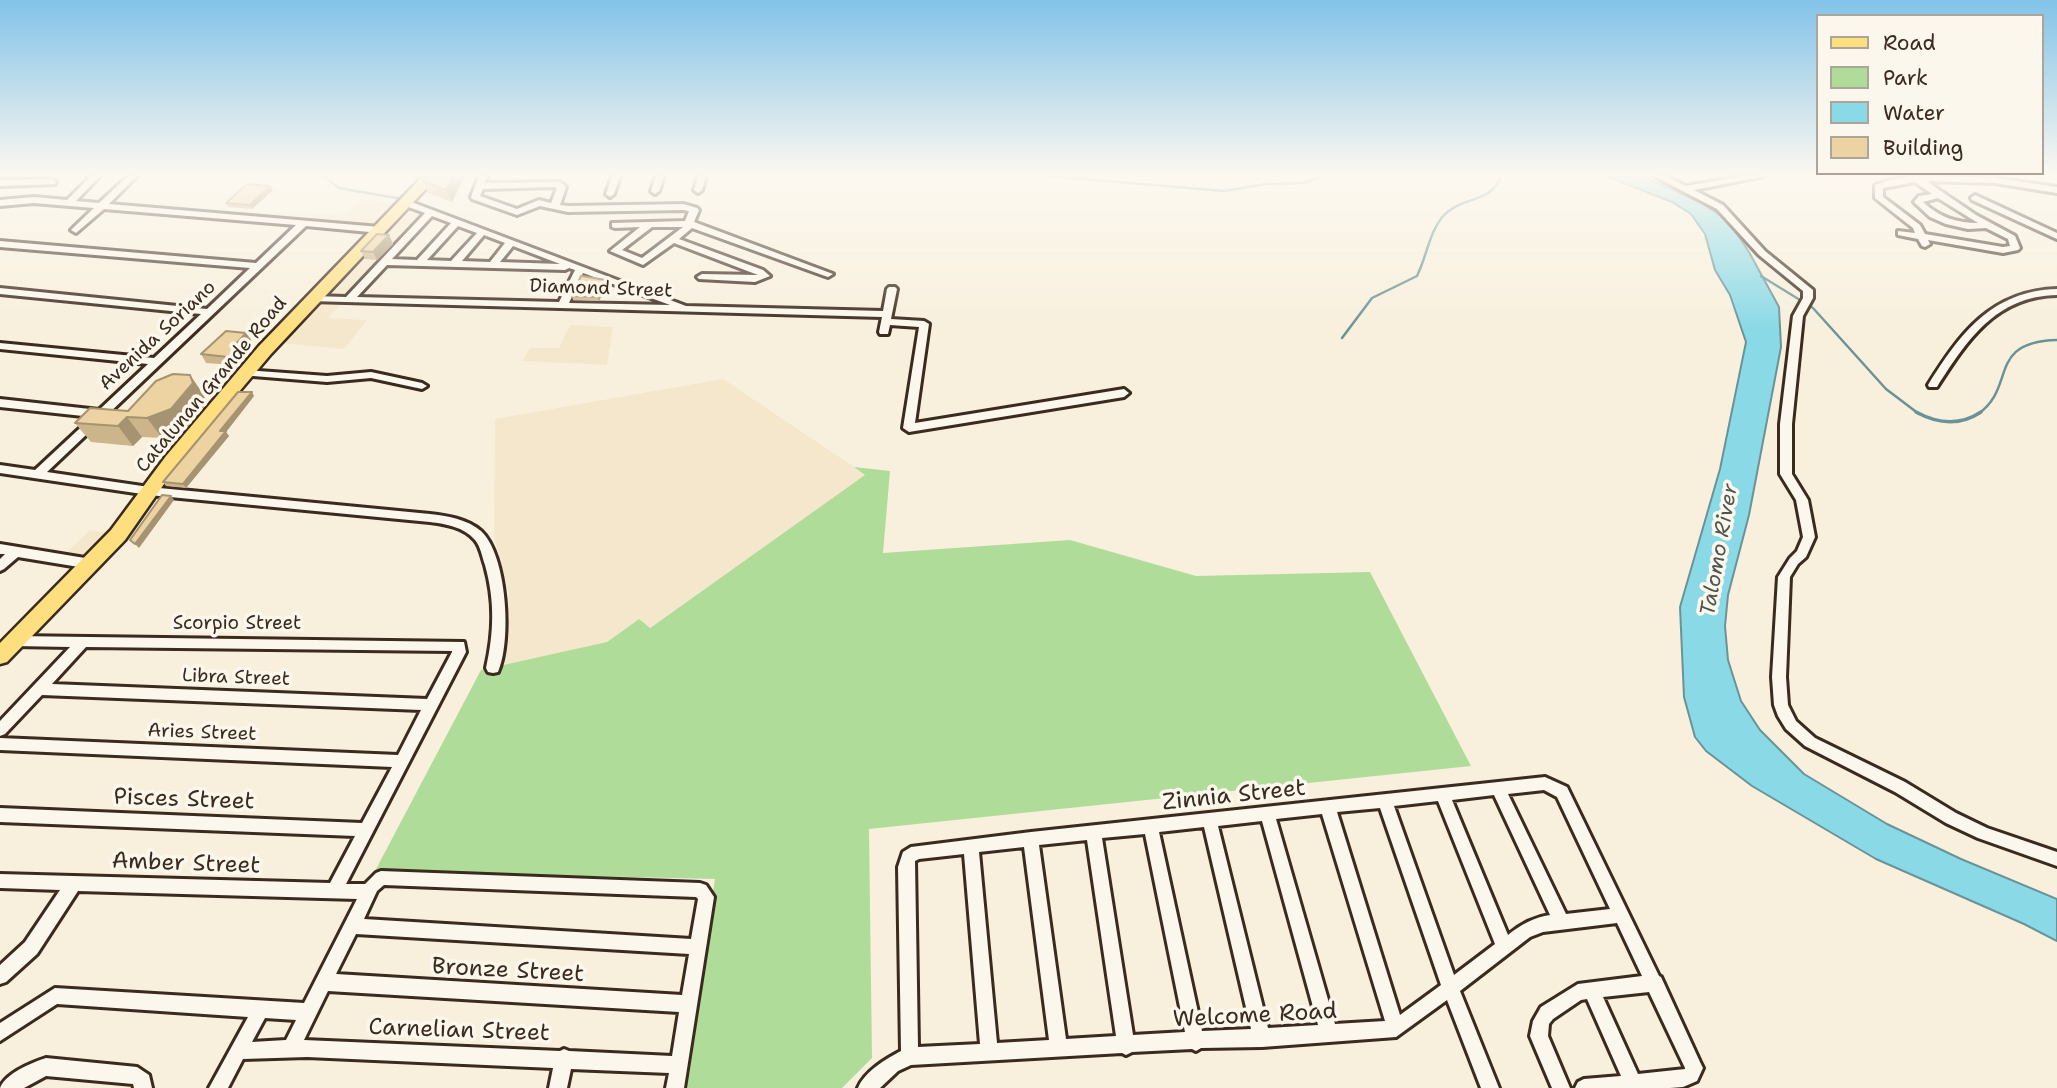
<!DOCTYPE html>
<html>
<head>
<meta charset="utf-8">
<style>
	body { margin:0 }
	#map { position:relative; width:2057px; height:1088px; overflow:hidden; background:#f8f0dd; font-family:"Shantell Sans",sans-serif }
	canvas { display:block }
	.legend { position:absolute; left:1816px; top:14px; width:228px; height:161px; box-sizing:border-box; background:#fbf7ec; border:2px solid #aea59a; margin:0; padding:9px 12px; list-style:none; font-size:21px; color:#3b2a1e }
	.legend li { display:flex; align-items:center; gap:14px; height:35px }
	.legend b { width:35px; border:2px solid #aea59a }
</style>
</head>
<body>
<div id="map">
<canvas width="2057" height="1088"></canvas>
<ul class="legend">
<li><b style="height:9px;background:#fddf80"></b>Road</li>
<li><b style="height:19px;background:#b0dc9a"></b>Park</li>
<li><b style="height:19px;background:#8ad9e7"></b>Water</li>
<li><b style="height:19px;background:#edd2a2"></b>Building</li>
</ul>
</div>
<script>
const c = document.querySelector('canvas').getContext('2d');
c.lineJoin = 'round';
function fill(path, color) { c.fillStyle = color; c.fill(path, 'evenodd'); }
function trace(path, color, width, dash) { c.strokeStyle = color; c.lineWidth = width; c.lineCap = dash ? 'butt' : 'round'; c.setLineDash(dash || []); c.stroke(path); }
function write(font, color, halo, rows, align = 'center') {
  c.font = font + ' "Shantell Sans",sans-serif'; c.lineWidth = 7; c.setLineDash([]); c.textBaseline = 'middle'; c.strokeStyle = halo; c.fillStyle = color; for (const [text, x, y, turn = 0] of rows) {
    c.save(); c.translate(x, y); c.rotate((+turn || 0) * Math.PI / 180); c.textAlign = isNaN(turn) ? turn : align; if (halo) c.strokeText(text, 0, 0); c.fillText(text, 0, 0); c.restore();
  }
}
fill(new Path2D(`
	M359 200 395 203 374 226 310 220 317 213 344 216Z
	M411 207 426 213 328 318 367 320 344 349 281 343Z
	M570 325 613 327 607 365 522 361 530 348H559Z
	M723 379 866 475 649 628 638 619 607 642 505 666 509 593 494 537 495 419Z
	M90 530 111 533 89 556 67 552Z`), '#f5e7cb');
fill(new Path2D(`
	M854 467 890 471 883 553 1070 540 1196 576 1370 572 1471 766 869 829 872 1058 842 1088H683L715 879 375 871 481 670 607 642 639 619 650 628 865 475Z`), '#b0dc9a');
const water = new Path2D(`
	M1606 176H1641L1700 202 1718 214 1729 222 1749 252 1779 307 1781 347 1749 515 1728 595 1725 626 1728 660 1741 701 1760 730 1804 774 1887 824 1961 859 2057 899V941L2024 924 1876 859 1752 786 1706 751 1695 737 1684 697 1680 607 1720 469 1746 342 1730 295 1715 270 1705 234 1691 214 1672 202Z`);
fill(water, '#8ad9e7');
trace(water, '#6a9397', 2);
trace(new Path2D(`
	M324 176 339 188 402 199
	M1048 176 1224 191 1266 184 1304 183 1322 176
	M1761 276 1813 308 1886 389 1919 414
	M1342 338 1372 298 1417 276C1427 256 1429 232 1444 215 1462 196 1491 204 1501 176
	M1978 414C2017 387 1986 342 2057 340`), '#6a9397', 2.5);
trace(new Path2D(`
	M1916 412C1938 424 1960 426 1981 412`), '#6a9397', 3.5);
const minor = new Path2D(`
	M91 176H100L76 201 99 203 128 176H137L109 204 380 227 385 230 380 233 306 226 47 472 149 487 430 514C447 516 467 519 481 531 507 555 512 641 498 672L493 673 488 672 486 668C494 632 495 601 485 565 482 557 481 547 475 540 464 527 446 524 430 522L149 495 0 473V465L35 470 92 417 0 407V399L99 410 148 364 0 349V343L154 358 201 314 0 294V288L207 309 250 268 0 247V241L256 263 296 225 104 209 76 233 71 230 73 228 94 208 34 203 0 206V200L34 197 67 200Z
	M479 176H487L485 183 560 182 566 187 560 205 568 206 683 204 697 208 699 210 694 222 833 274 828 277 825 276 692 228 679 239 763 270 770 276 755 282 699 279 697 277 702 274 758 275 674 243 643 265 610 251 640 227 615 228 612 227V223L685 221 689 211 683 210 568 212 540 206 517 215 472 199 471 197ZM555 187 557 188 551 203 539 200 517 209 480 196 483 189ZM652 227H683L642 258 622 250Z
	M612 176H620L614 194 610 197 606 194Z
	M656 176H664L659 191 655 194 651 191Z
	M698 176H706L702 190 698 193 694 190Z
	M1654 176H1665L1686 186 1744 176H1764L1694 190 1723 205 1765 251 1813 290V298L1803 316 1792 424V474L1808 500 1815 537 1806 557 1798 564 1790 577 1786 677 1788 705 1796 721 1815 738 1905 782 1956 813 1987 828 2057 852V866L1978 838 1946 823 1895 792 1805 746 1786 729 1778 716 1774 705 1772 677 1778 577 1790 558 1797 551 1803 537 1796 500 1780 474V424L1793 316 1803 298V291L1759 255 1717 209Z
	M1916 176 1995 178 2057 187V193L1995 183 1926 181 1976 215 2015 236 2020 248 2018 250 2003 253 1928 240 1930 244 1925 247 1922 246 1918 239 1898 235V231L1915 233 1913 228 1875 198V185L1890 180ZM1915 182 1932 194 1919 196 1914 202 1930 217 1946 224 1968 229 1986 228 2008 239 2010 246 2003 247 1925 234 1920 225 1883 197V188ZM1938 198 1978 223C1956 223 1939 217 1923 202Z
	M52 179 56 182 55 184 0 186V180Z
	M1975 195 2057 233V239L1972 200 1971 198Z
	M406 200 686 306 883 311 887 289 889 287H895L897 289 891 319 924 321 929 324 915 423 1124 389 1129 393 1124 397 909 432 903 428 919 327 890 325 888 334H880L879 332 882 317 310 301 308 299 313 296 346 297 425 213 403 205V201ZM432 216 451 223 417 260 392 259ZM458 226 477 233 451 261 427 260ZM484 235 505 243 490 262 462 261ZM513 246 560 264 500 262ZM387 265 565 270 569 268 575 270 559 302 357 297ZM583 273 670 305 569 303Z
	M2057 289V295C1996 296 1967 340 1937 387H1929L1928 385C1960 334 1991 291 2057 289Z
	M245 370 327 376 371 372 422 383 427 386 422 389 371 378 327 382 241 375 240 373Z
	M0 544 91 559 95 561 97 564 95 567 91 569 18 557 4 569 0 571V559L5 554H0Z
	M14 636 464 642 466 652 346 884H365L376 873 381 871 700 883 706 885 714 897 684 1088H666L669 1073 571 1069 567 1088H549L553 1068 307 1057 243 1059 228 1088H209L248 1017 57 1004 0 1041V1023L55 988 304 1003 357 899 78 891 37 954 6 982 0 984V965L25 942 60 890 0 888V874L330 883 355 836 0 822V808L362 823 392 767 0 750V738L398 755 421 710 42 695 5 734 0 736V721L70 647 14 646 9 645 7 641 9 637ZM86 647 452 651V652L427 699 52 684ZM384 885 696 897 698 899 691 939 364 919 377 891ZM356 934 689 954 682 995 336 974ZM328 991 679 1012 672 1056 569 1051 564 1049 560 1051 304 1040ZM265 1018 296 1020 286 1040 252 1042Z
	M1545 777 1567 787 1659 976 1661 977 1700 1062 1703 1068 1697 1081 1683 1087 1670 1088H1575L1578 1082 1584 1079 1621 1076 1587 999 1581 1000 1553 1019 1549 1024 1548 1036 1570 1088H1552L1530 1036 1533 1021 1541 1007 1578 984 1642 976 1617 923 1543 932 1530 937 1460 991 1499 1088H1481L1447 1000 1396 1037 1262 1047 1201 1048 1196 1051 1192 1049 1132 1052 1126 1055 1122 1053 911 1065 898 1071 880 1088H858C865 1071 886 1059 901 1051L898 867 903 852 911 847 1031 832ZM1544 790 1557 797 1610 909 1566 914 1508 794ZM1494 795 1550 915C1535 917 1520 925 1508 935L1452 800ZM1438 801 1495 944 1454 975 1394 806ZM1380 808 1441 985 1400 1015 1337 812ZM1322 814 1385 1021 1335 1024 1276 819ZM1262 821 1318 1025 1268 1028 1218 826ZM1204 827 1251 1029 1202 1031 1159 832ZM1145 834 1185 1032 1133 1035 1102 838ZM1087 840 1116 1036 1066 1039 1039 845ZM1024 847 1049 1040 997 1043 979 852ZM964 854 980 1044 918 1047 915 861 919 859ZM1649 992 1685 1068V1069L1638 1074 1603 997Z
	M46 1058 137 1067 149 1075 152 1088H134L133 1084 46 1076 24 1088H0C6 1073 31 1063 46 1058Z`);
const primary = new Path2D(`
	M423 176H438L271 354 178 464 125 540 7 662 0 664V643L111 530 166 456 259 346Z`);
trace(minor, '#3b2a1e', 6);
trace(primary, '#3b2a1e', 5);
fill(minor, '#fbf7ec');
fill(primary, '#fddf80');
fill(new Path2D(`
	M427 176H465L452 202 428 193 423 181Z
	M270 186 273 190 252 209 228 207 226 203Z
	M389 235 393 244 377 260 365 259 361 251Z
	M606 280 607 285 599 301 573 300 572 296Z
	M252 341 243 350 245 353 233 365 206 363 201 354Z
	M190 375 203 394 207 403 185 429 162 438 142 437 133 446 91 442 75 423 128 411Z
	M254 396 226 432 229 436 186 488 166 486 163 482Z`), '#ccb58b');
fill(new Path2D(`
	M454 176H465L452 202 446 190Z
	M270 186 273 190 252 209 250 205Z
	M389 235 393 244 377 260 373 252Z
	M606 280 607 285 599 301 597 297Z
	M246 333 252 341 243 350 245 353 233 365 228 357 236 344Z
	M190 375 203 394 207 403 185 429 162 438 147 418Z
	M252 392 254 396 226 432 229 436 186 488 183 484 220 431Z
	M127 417 142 437 133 446 118 426Z
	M171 496 174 500 139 548 135 544Z`), '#a69371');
const building = new Path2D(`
	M427 176H454L446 190 423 181Z
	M247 184 270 186 250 205 226 203Z
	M377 234 389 235 373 252 361 251Z
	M581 276 606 280 597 297 572 296Z
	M226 331 246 333 236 344H240L228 357 201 354Z
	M173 374 190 375 193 383 171 409 147 418 127 417 118 426 75 423 90 408 128 411 156 381Z
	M238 392H252L220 431H226L183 484 163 482Z
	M162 495 171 496 135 544 130 540Z`);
fill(building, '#edd2a2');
trace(building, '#a69371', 2);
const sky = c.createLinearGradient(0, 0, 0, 329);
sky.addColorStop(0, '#82c3e8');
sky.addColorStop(0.53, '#fcf8f0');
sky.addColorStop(1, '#fcf8f000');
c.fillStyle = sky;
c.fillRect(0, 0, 2057, 329);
write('19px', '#3b2a1e', '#fbf7ec', [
	["Diamond Street",601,289,2],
	["Avenida Soriano",158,336,-43],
	["Catalunan Grande Road",212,385,-50],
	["Scorpio Street",237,624],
	["Libra Street",236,678,2],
	["Aries Street",202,733,2]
]);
write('italic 21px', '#4f5650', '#fbf7ec', [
	["Talomo River",1720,550,-80]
]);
write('23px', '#3b2a1e', '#fbf7ec', [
	["Zinnia Street",1234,796,-6],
	["Pisces Street",184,800,2],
	["Amber Street",186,864,2],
	["Bronze Street",508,971,3],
	["Welcome Road",1255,1016,-3],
	["Carnelian Street",459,1031,2]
]);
</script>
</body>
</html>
